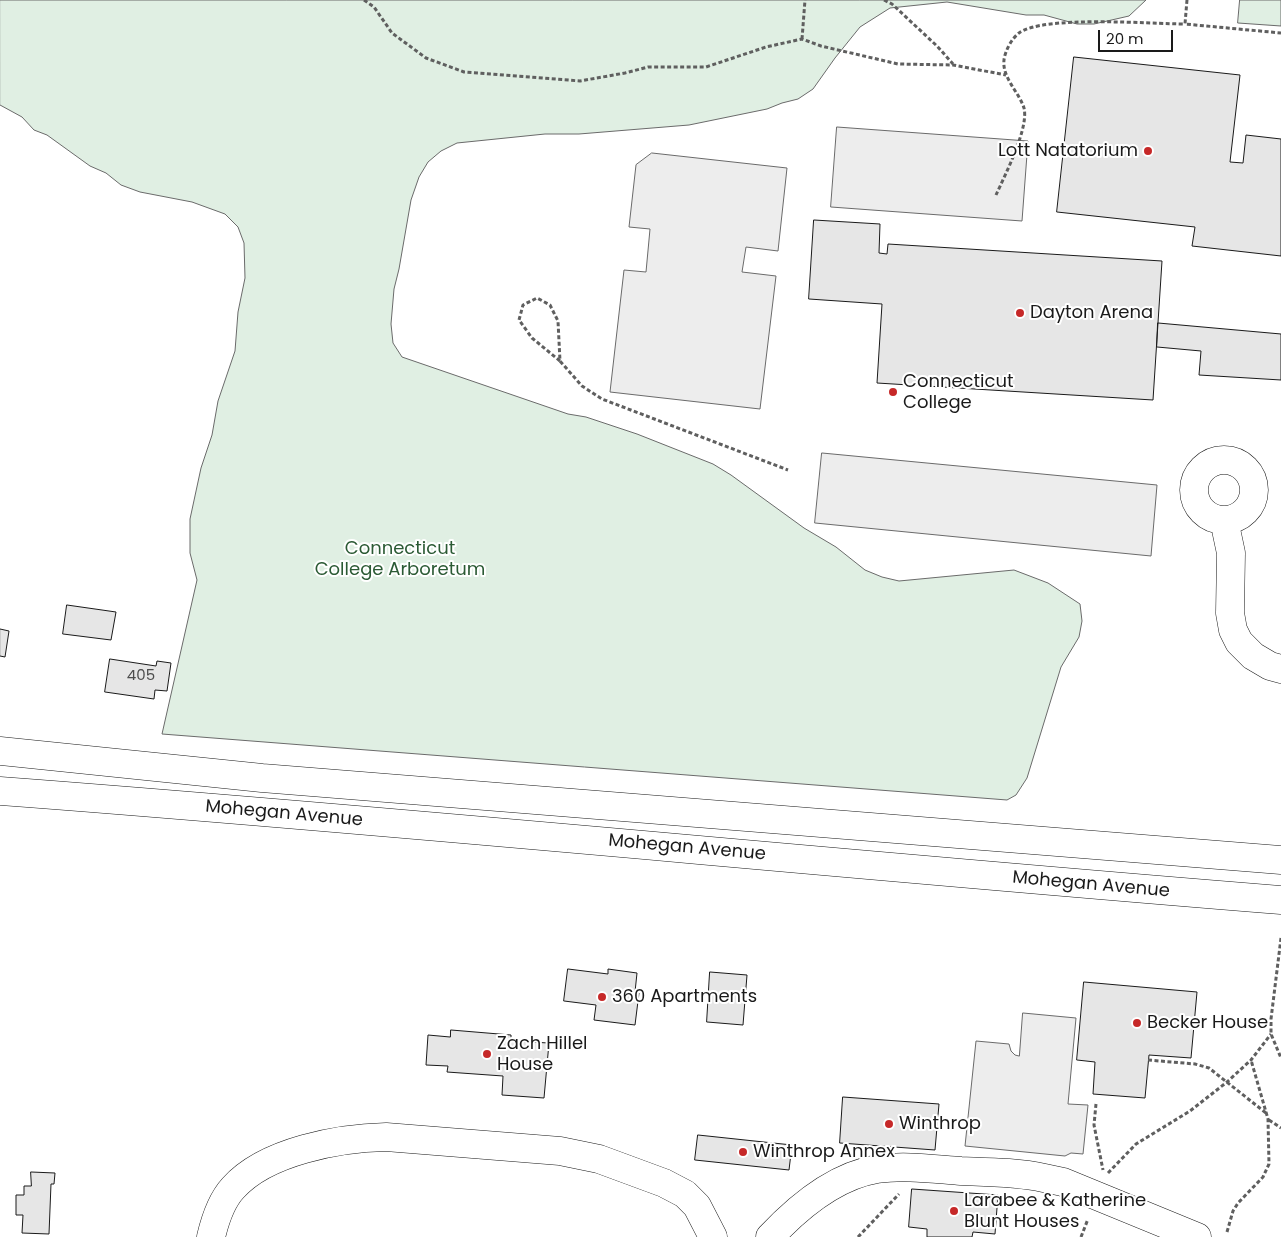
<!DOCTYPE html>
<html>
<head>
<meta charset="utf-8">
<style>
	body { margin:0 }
	#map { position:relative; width:1281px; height:1237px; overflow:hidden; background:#fff; font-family:Poppins,sans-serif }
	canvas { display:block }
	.scale { position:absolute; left:1098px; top:30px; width:75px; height:22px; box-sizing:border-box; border:2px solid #1a1a1a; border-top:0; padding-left:6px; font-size:15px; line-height:18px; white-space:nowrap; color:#1a1a1a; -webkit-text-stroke:4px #fff; paint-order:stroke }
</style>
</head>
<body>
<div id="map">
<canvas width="1281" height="1237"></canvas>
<div class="scale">20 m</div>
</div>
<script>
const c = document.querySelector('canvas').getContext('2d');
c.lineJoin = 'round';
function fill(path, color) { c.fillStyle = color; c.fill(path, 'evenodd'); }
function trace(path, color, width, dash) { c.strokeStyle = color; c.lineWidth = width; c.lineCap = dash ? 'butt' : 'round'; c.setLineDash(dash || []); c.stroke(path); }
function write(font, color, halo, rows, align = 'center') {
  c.font = font + ' Poppins,sans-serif'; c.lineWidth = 4; c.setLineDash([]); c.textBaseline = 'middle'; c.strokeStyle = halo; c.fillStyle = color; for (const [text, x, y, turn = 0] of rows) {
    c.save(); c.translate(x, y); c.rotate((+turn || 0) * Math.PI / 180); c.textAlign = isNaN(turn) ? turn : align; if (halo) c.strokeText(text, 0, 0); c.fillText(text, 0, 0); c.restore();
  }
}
const green = new Path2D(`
	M0 0H1146L1129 16 1094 24H1077L1044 15H1026L947 2 890 8 860 27 835 58 813 89 798 99 782 103 767 109 689 125 579 134H545L457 143 441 151 428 162 419 177 411 200 399 269 394 289 391 324 393 343 402 357 568 414 586 417 637 434 713 464 731 475 804 528 836 547 865 570 882 577 899 581 1014 570 1048 583 1080 604 1082 621 1079 637 1061 667 1027 778 1016 795 1007 800 162 734 197 580 190 553V519L201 468 212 435 218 401 235 351 238 312 245 278 244 243 238 227 225 214 192 202 140 192 121 185 106 173 90 166 47 135 34 130 22 117 0 105Z
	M1240 0H1281V26L1238 23Z`);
fill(green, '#e0efe3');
trace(green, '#6a6a6a', 1);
const parking = new Path2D(`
	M837 127 1028 141 1022 221 831 207Z
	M652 153 787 168 778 251 746 247 742 272 776 276 760 409 610 392 624 270 646 272 650 229 629 227 636 165Z
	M822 453 1157 485 1151 556 815 523Z
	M1023 1013 1076 1018 1068 1104 1088 1105 1083 1154 1071 1153 1065 1156 965 1146 976 1041 1009 1044 1011 1051 1015 1055 1019 1056Z`);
fill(parking, '#ededed');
trace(parking, '#6a6a6a', 1);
const building = new Path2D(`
	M1074 57 1240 75 1230 162 1243 163 1246 135 1281 139V256L1192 246 1195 227 1057 212Z
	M814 220 880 224 879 253 887 254 888 244 1162 261 1153 400 877 383 882 304 809 299Z
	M1158 323 1281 334V380L1199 375 1201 351 1157 347Z
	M67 605 116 612 111 640 63 634Z
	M0 629 9 631 5 657 0 656Z
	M110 659 156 666 157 661 171 663 167 691 155 690 154 699 105 692Z
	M568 969 608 974V969L637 973 635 992 639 993 635 1025 594 1020 596 1005 564 1001Z
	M710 972 747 975 743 1025 707 1022Z
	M1084 982 1197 992 1191 1058 1149 1055 1145 1098 1093 1094 1095 1062 1077 1060Z
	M451 1030 511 1035V1041L549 1043 544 1098 502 1095 503 1076 447 1072 448 1066 426 1065 428 1035 450 1037Z
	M843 1097 939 1104 935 1150 840 1143Z
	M698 1135 792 1145 789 1170 695 1160Z
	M31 1172 55 1173 54 1184H51L49 1234 22 1233 23 1215H16V1195H24V1186H31Z
	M912 1189 998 1195 995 1234 973 1232 972 1237H927V1229L909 1227Z`);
fill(building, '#e6e6e6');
trace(building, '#1a1a1a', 1);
const minor = new Path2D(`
	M1194 490a30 30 0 1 1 60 0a30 30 0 1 1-60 0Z
	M1224 520 1231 553 1230 613 1233 630 1239 642 1253 656 1270 666 1281 669
	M211 1237C215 1220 221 1201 233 1188 266 1151 339 1138 386 1137L560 1151 599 1159 664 1183 685 1194 697 1206 713 1237
	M770 1237C798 1207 835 1176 877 1169 905 1165 933 1169 961 1171 988 1172 1017 1172 1044 1178L1063 1182 1197 1237`);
const highway = new Path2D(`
	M0 751 262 778 1281 860
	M0 791C427 823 854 866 1281 900`);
trace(minor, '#1a1a1a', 29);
trace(highway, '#1a1a1a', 29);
trace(new Path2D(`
	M364 0 374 7 392 33 426 58 464 72 580 81 625 73 648 67H706L766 47 802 39 821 46 898 64 953 65 1006 75
	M884 0 892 4 937 46 953 64
	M1187 0 1185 24 1281 33
	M802 39 805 0
	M996 195C1005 175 1029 128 1024 108 1019 92 1002 78 1004 60 1005 51 1012 38 1019 33 1043 15 1151 24 1185 24
	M560 361 532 338 519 320 523 305 537 298 550 305 558 321 560 361 582 386 602 399 788 470
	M1281 938 1271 1019V1034L1281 1058
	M1148 1060 1195 1064 1209 1068 1266 1113
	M1096 1104 1094 1125 1103 1170
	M1269 1120 1281 1128
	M1108 1173 1136 1144 1190 1111 1227 1082 1251 1060 1271 1034
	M1227 1232 1233 1211 1238 1203 1263 1177 1269 1164 1268 1119 1251 1060
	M858 1237 899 1194
	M1081 1237 1088 1219`), '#5f5f5f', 3, [4, 2.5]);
trace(minor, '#fff', 28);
trace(highway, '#fff', 28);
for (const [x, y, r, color] of [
	[1148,151,5,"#c62828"],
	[1020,313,5,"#c62828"],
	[893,392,5,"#c62828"],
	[602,997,5,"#c62828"],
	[1137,1023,5,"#c62828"],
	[487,1054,5,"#c62828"],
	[889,1124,5,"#c62828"],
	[743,1152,5,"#c62828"],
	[954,1211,5,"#c62828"]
]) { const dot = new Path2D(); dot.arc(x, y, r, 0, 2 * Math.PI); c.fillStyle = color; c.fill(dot); trace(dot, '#fff', 2); }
write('15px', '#4d4d4d', null, [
	["405",141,676]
]);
write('18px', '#1a1a1a', '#fff', [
	["Lott Natatorium",1138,151,"right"],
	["Dayton Arena",1030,313],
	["Connecticut",903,382],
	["College",903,403],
	["360 Apartments",612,997],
	["Becker House",1147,1023],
	["Zach Hillel",497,1044],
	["House",497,1065],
	["Winthrop",899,1124],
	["Winthrop Annex",753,1152],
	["Larabee & Katherine",964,1201],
	["Blunt Houses",964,1222]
], 'left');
write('18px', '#2b5a34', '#fff', [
	["Connecticut",400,549],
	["College Arboretum",400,570]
]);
write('18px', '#1a1a1a', '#fff', [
	["Mohegan Avenue",284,814,5],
	["Mohegan Avenue",687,848,5],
	["Mohegan Avenue",1091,885,5]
]);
</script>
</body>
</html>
